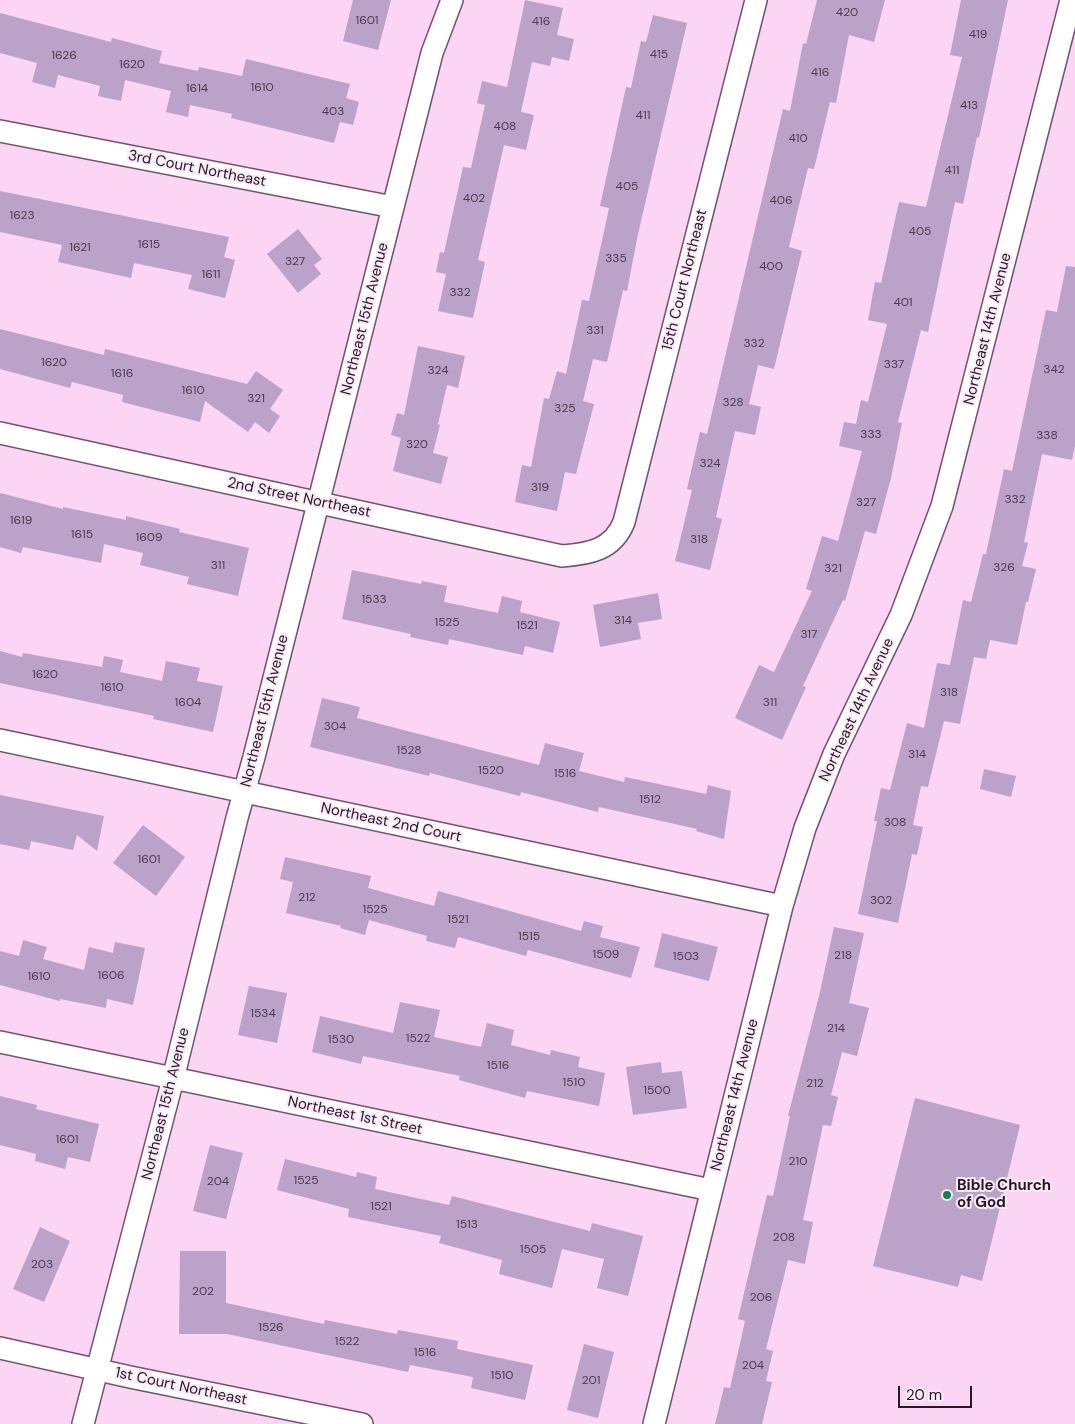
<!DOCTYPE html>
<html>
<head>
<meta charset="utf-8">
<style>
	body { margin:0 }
	#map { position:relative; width:1075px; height:1424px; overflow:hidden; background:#fcd4f4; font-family:"DM Sans",sans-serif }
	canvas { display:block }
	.scale { position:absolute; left:898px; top:1386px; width:74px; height:22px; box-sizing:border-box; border:2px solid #261824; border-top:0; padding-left:6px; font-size:15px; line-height:18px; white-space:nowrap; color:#261824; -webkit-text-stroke:4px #faeaf7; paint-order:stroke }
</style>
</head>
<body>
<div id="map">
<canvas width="1075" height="1424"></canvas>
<div class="scale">20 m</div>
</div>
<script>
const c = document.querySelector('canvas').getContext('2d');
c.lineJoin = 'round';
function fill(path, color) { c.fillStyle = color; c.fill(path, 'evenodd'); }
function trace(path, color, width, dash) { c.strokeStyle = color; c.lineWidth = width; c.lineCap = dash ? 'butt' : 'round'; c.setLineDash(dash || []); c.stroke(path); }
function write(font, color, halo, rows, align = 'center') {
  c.font = font + ' "DM Sans",sans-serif'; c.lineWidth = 4; c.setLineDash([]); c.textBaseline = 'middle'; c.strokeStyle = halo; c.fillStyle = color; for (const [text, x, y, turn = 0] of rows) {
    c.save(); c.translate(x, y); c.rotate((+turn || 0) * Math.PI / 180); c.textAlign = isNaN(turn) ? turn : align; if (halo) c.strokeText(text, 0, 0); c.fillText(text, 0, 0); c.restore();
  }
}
fill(new Path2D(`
	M353 0H391L378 50 343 41Z
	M525 0 563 8 557 35 574 39 569 61 552 57 550 66 532 62 521 112 534 115 526 150 504 145 478 260 485 262 473 318 438 311 446 274 436 272 440 252 444 253 463 167 471 168 485 105 477 103 482 81 507 87Z
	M817 0H885L874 42 849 35 836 103 830 102 814 169 808 168 789 247 802 251 774 369 758 365 749 404 761 407 755 435 735 431 716 517 722 519 710 570 675 561 692 490 687 489 700 432 707 434 783 109 790 111 803 43 806 44Z
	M961 0H1008L979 138 977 137 963 204 955 202 928 332 921 330 898 422 902 423 891 478 876 534 865 531 845 601 843 600 803 686 806 687 782 740 735 718 759 665 774 672 812 591 806 589 822 536 838 541 862 451 839 446 844 422 856 424 861 400 868 402 887 324 868 320 875 282 881 283 899 202 926 207 962 57 950 55Z
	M0 13 111 42 112 38 162 51 159 63 198 71 199 67 242 76 246 59 350 84 346 98 359 102 353 125 340 122 334 143 231 118 232 114 190 105 188 117 166 112 171 91 125 80 121 101 98 96 100 86 58 75 55 88 32 82 37 63 0 53Z
	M653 15 687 23 638 234 627 291 623 290 607 362 593 359 583 401 594 404 576 474 565 472 557 511 515 502 522 465 531 467 544 398 549 399 557 371 566 374 582 300 589 301 609 208 600 206 626 87 631 88 641 41 646 42Z
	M0 191 229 237 224 257 235 260 225 298 188 289 192 275 134 263 131 278 58 262 62 245 0 232Z
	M298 229 322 259 314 265 321 274 298 293 267 254Z
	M1066 266 1075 267V445L1072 460 1042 454 1024 542 1028 543 1022 566 1036 569 1028 602H1026L1017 645 990 640 986 659 974 657 960 724 944 721 928 787 921 786 913 825 923 827 917 855 912 854 898 923 858 914 877 821H874L881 788 890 790 907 723 924 728 937 663 950 665 963 600 971 602 983 554H986L1004 469 1012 471 1046 310 1057 312Z
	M0 329 104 355 105 349 247 384 256 371 283 390 270 409 280 416 269 433 255 422 248 432 205 401 200 422 122 402 123 395 72 382 70 388 0 369Z
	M418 346 465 356 458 388 447 385 438 424 440 425 433 453 448 457 441 484 393 471 401 438 391 435 397 413 404 415Z
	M0 493 63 509V507L126 520V516L180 529 179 532 249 548 238 596 187 584 189 577 140 565 143 553 104 544 101 563 23 547 21 553 0 547Z
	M352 570 421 584 422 581 447 586 444 602 498 613 502 596 522 601 520 612 560 622 553 653 525 646 523 655 449 639 448 645 410 637 411 634 342 619Z
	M658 593 662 619 638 623 641 639 600 647 593 605Z
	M0 651 22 657 23 653 102 667 104 656 123 660 120 672 162 681 166 661 200 668 197 681 223 686 213 732 153 719 154 716 0 683Z
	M322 698 360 707 357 718 539 765 545 743 584 753 579 771 624 782 625 777 706 794 708 785 731 791 724 839 696 831 697 829 599 807 598 812 521 792 520 796 430 773 429 776 310 747Z
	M984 769 1016 776 1011 797 980 789Z
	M0 795 104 816 97 851 77 835 73 850 31 841 29 850 0 844Z
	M143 825 185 857 156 896 113 863Z
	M285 857 371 876 368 888 434 906 438 891 581 931 584 921 603 926 600 937 640 947 631 978 528 950 526 956 458 937 455 948 426 941 427 936 369 920 365 935 340 928 341 926 286 913 293 882 280 879Z
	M834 927 864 933 849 1003 869 1008 857 1056 842 1052 831 1095 838 1097 831 1126 823 1125 803 1220 813 1222 805 1264 788 1260 766 1349 773 1351 766 1381 772 1382 762 1424H715L724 1387 730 1388 745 1321 738 1319 767 1195 773 1196 790 1116H788L819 996Z
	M662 933 718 947 709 981 654 967Z
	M23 940 47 947 43 959 84 970 89 947 113 953 115 942 145 948 133 1005 107 999 106 1008 60 999V1001L0 985V951L19 956Z
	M249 986 287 993 277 1043 238 1035Z
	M400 1002 440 1010 434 1037 481 1047 487 1023 514 1030 511 1045 550 1055 551 1050 580 1057 578 1067 605 1073 599 1106 527 1091 525 1098 459 1080 460 1076 363 1056 361 1064 312 1052 320 1016 393 1033Z
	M661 1062 662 1073 682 1071 687 1108 633 1115 626 1067Z
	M0 1096 37 1105 36 1109 99 1124 90 1162 68 1157 65 1169 35 1161 36 1154 0 1145Z
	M915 1098 1020 1125 982 1281 961 1275 958 1287 873 1266Z
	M210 1145 243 1153 226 1219 193 1211Z
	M285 1159 356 1177 357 1172 377 1177 375 1189 449 1205 452 1196 590 1231 592 1223 643 1236 628 1296 597 1288 604 1259 562 1249 552 1288 499 1274 502 1260 439 1243 441 1236 348 1217 349 1209 277 1190Z
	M40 1227 70 1241 44 1302 13 1289Z
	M180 1251H226V1303L324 1324 325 1320 397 1334 398 1330 458 1341 457 1349 533 1365 525 1400 471 1388 473 1377 410 1365 408 1372 227 1334H179Z
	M584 1344 614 1352 598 1418 567 1410Z`), '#baa2c9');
const street = new Path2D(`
	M0 131 393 207
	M0 433 562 556C589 554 613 550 624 522L756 0
	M0 740 782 906
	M0 1042 711 1190
	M0 1348 130 1377 362 1424
	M83 1424 173 1079 237 818 254 757 432 53 452 0
	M654 1424 782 906 805 828 834 754 901 615 942 506 1071 0`);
trace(street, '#75536f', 24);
trace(street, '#fff', 21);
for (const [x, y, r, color] of [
	[947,1195,5,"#038a47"]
]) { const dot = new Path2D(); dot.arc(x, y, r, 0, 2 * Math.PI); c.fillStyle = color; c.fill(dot); trace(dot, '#faeaf7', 2); }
write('12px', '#4b3a4d', null, [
	["420",847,13],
	["1601",367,21],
	["416",541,22],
	["419",978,35],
	["415",659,55],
	["1626",64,56],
	["1620",132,65],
	["416",820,73],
	["1610",262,88],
	["1614",197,89],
	["413",969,106],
	["403",333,112],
	["411",643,116],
	["408",505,127],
	["410",798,139],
	["411",952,171],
	["405",627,187],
	["402",474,199],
	["406",781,201],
	["1623",22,216],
	["405",920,232],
	["1615",149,245],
	["1621",80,248],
	["335",616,259],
	["327",295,262],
	["400",771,267],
	["1611",211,275],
	["332",460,293],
	["401",903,303],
	["331",595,331],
	["332",754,344],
	["1620",54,363],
	["337",894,365],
	["342",1054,370],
	["324",438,371],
	["1616",122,374],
	["1610",193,391],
	["321",256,399],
	["328",733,403],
	["325",565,409],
	["333",871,435],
	["338",1047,436],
	["320",417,445],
	["324",710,464],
	["319",540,488],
	["332",1015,500],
	["327",866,503],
	["1619",21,521],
	["1615",82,535],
	["1609",149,538],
	["318",699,540],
	["311",218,566],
	["326",1004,568],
	["321",833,569],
	["1533",374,600],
	["314",623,621],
	["1525",447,623],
	["1521",527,626],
	["317",809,635],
	["1620",45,675],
	["1610",112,688],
	["318",949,693],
	["1604",188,703],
	["311",770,703],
	["304",335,727],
	["1528",409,751],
	["314",917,755],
	["1520",491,771],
	["1516",565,774],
	["1512",650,800],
	["308",895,823],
	["1601",149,860],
	["212",307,898],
	["302",881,901],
	["1525",375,910],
	["1521",458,920],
	["1515",529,937],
	["1509",606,955],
	["218",843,956],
	["1503",686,957],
	["1606",111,976],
	["1610",39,977],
	["1534",263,1014],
	["214",836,1029],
	["1522",418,1039],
	["1530",341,1040],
	["1516",498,1066],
	["1510",574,1083],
	["212",815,1084],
	["1500",657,1091],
	["1601",67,1140],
	["210",798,1162],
	["1525",306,1181],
	["204",218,1182],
	["1521",381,1207],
	["1513",467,1225],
	["208",784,1238],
	["1505",533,1250],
	["203",42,1265],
	["202",203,1292],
	["206",761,1298],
	["1526",271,1328],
	["1522",347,1342],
	["1516",425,1353],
	["204",753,1366],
	["1510",502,1376],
	["201",591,1381]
]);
write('15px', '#261824', '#faeaf7', [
	["3rd Court Northeast",197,169,11],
	["15th Court Northeast",685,280,-76],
	["Northeast 15th Avenue",365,319,-76],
	["Northeast 14th Avenue",988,329,-76],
	["2nd Street Northeast",299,498,12],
	["Northeast 14th Avenue",857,710,-65],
	["Northeast 15th Avenue",265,711,-76],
	["Northeast 2nd Court",391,823,12],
	["Northeast 14th Avenue",735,1095,-76],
	["Northeast 15th Avenue",166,1104,-76],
	["Northeast 1st Street",355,1116,12],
	["1st Court Northeast",181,1387,12]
]);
write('bold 15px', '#261824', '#faeaf7', [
	["Bible Church",957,1186],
	["of God",957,1203]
], 'left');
</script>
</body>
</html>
